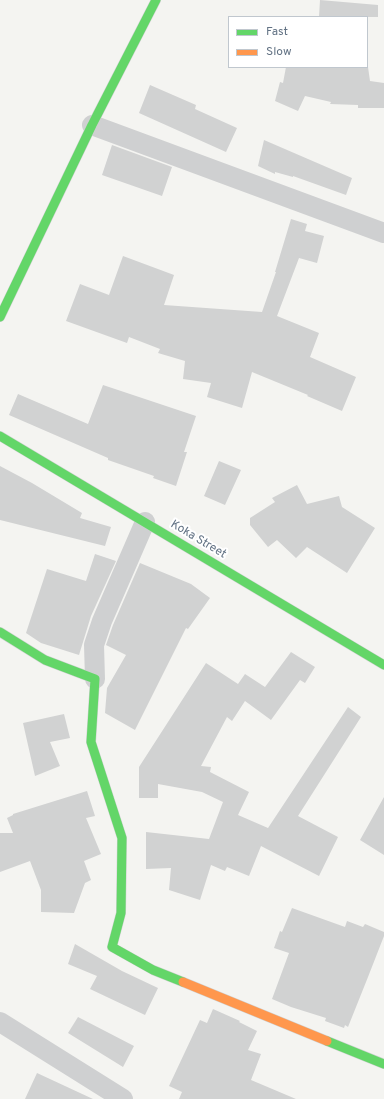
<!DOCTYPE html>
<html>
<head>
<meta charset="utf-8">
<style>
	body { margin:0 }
	#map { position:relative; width:384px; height:1099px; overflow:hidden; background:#f4f4f1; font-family:Overpass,sans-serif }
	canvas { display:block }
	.legend { position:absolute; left:228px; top:16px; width:140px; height:52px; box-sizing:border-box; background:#fff; border:1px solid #c0c7ce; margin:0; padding:5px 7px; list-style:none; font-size:12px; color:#627284 }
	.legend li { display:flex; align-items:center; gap:8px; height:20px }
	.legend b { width:20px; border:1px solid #c0c7ce }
</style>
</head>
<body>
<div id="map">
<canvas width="384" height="1099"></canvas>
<ul class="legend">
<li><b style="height:5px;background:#63d668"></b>Fast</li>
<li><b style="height:5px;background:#ff974d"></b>Slow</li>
</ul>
</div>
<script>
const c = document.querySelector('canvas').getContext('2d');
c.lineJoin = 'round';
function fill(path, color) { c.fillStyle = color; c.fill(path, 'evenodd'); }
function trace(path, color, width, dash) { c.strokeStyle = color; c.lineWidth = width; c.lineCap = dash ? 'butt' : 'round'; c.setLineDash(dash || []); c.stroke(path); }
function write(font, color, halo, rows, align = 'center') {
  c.font = font + ' Overpass,sans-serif'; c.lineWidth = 4; c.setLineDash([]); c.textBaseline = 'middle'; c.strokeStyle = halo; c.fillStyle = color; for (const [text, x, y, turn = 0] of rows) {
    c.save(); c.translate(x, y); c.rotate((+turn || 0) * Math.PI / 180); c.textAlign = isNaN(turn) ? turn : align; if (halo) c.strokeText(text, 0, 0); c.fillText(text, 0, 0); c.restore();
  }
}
fill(new Path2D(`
	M320 0 378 5V17H319Z
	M286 67H368L370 81 384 83V108H358V105L330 104 331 102 305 96 298 111 275 101 280 82 283 83Z
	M150 85 196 105 195 109 237 128 226 152 139 113Z
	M264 140 352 178 346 195 293 176V177L275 172V174L258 166Z
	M112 145 172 167 162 196 102 175Z
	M291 219 307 224 305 231 324 236 317 263 299 258 277 316 319 333 310 357 356 377 342 411 307 396 308 395 252 372 242 408 207 397 211 383 183 379 185 361 158 353 160 349 129 337 127 343 66 321 80 284 109 295 123 256 174 275 164 305 262 312 276 272H275Z
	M103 385 196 416 184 452H187L176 486 153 478 154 476 108 460V458L9 415 18 394 88 424Z
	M219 461 241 470 225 505 204 496Z
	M0 466 32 483 82 513 80 518 111 527 105 546 0 520Z
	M297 485 307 504 339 496 342 507 375 528 347 573 307 547 296 558 277 540 268 547 250 525V518L275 502 272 498Z
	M95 554 116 561 91 616 79 655 41 643 26 633 47 569 86 581Z
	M140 563 191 584 210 598 188 629 186 628 135 730 105 713 107 688 126 655 106 645 113 625Z
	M291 652 315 667 305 683 300 680 271 720 245 701 232 721 227 717 201 766 211 767 210 772 249 792 238 815 268 828 348 707 361 717 298 816 338 837 319 876 261 846 249 876 227 867 225 871 211 865 200 900 169 890 171 868 146 869V832L209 839 223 802 202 792 158 784V798H139V767L206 663 238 684 245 674 265 687Z
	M64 714 70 738 50 742 60 766 35 776 23 723Z
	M87 791 95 816 86 818 101 854 84 861 91 880 85 883 74 913 41 912V890L30 861 0 872V833H13L7 818 13 815V814Z
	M384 797V855L360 840Z
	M292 908 345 927 347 921 363 927 365 924 384 932V936L368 977 348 1027 345 1025 344 1028 325 1021 326 1018 291 1007 272 999 289 953 274 948 280 931 282 932Z
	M75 944 122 971 158 988 145 1015 90 989 97 976 68 964Z
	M213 1009 240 1021 239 1022 257 1031 248 1050 261 1054 251 1080 296 1099H179L182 1092 169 1086 200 1020 207 1023Z
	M78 1017 134 1046 123 1067 68 1033Z
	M37 1073 93 1099H25Z`), '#d1d2d2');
const fast = new Path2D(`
	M0 317 92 125 156 0
	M0 436 384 665
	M0 632 45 660 95 679 91 742 122 838 121 913 112 947 153 970 183 982
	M327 1041 384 1064`);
const slow = new Path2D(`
	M183 982 327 1041`);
trace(fast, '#cfd1d1', 10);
trace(slow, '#cfd1d1', 10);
trace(new Path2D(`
	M92 125 384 233
	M95 679 94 645 102 621 145 522
	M0 1022 123 1099`), '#cfd0d1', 20);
trace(fast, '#63d668', 9);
trace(slow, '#ff974d', 9);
write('12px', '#627284', '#fff', [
	["Koka Street",198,540,31]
]);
</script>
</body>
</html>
